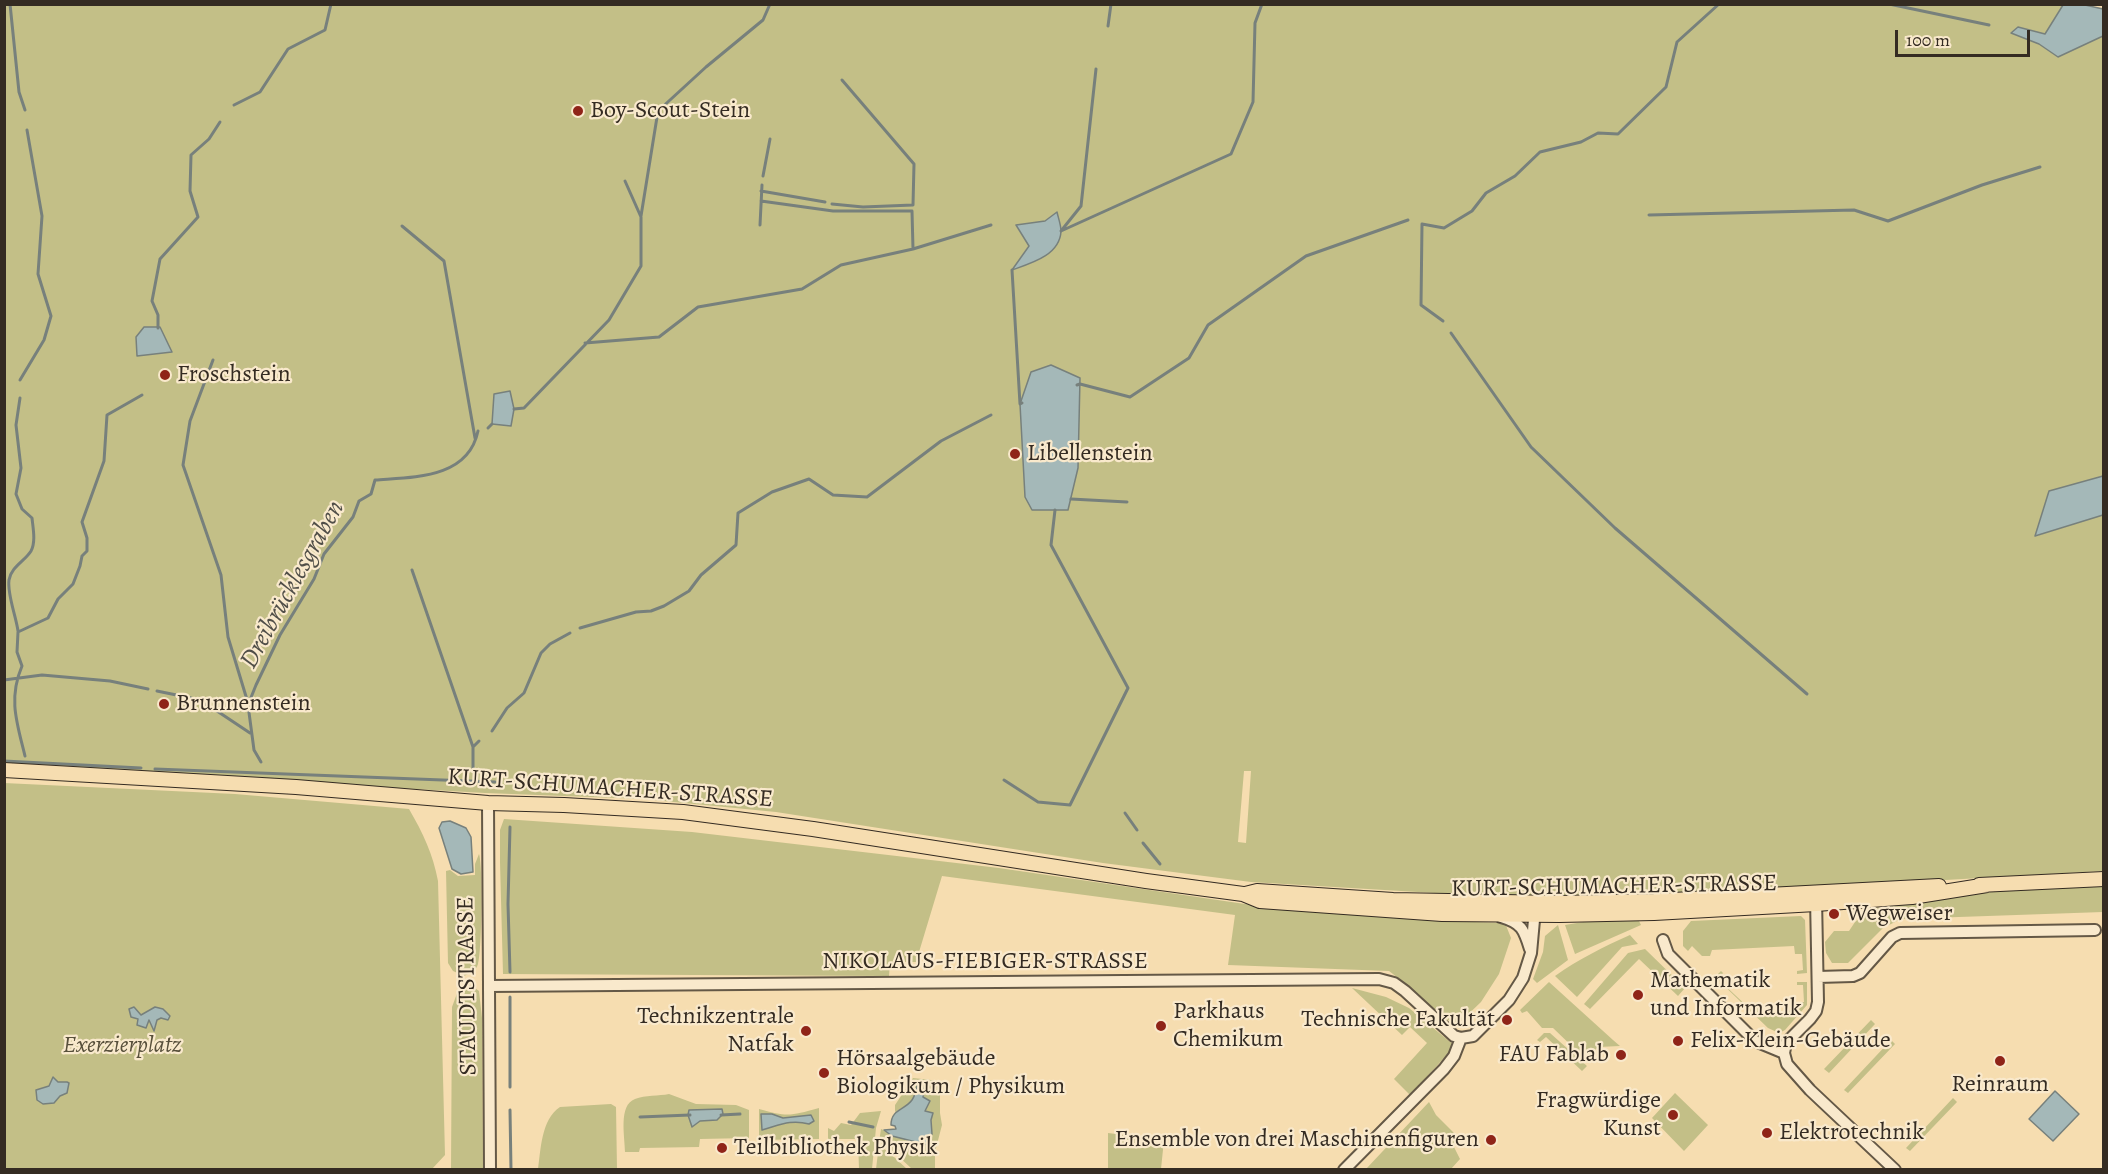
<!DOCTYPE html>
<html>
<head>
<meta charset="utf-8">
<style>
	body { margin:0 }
	#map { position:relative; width:2108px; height:1174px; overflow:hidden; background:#f6ddb0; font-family:Alegreya,serif }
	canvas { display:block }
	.frame { position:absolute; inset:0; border:6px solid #342b22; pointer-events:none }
	.scale { position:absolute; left:1895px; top:30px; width:135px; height:27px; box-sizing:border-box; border:3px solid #342b22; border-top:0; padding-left:8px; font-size:18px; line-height:21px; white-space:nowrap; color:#342b22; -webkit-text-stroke:4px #f9e9cc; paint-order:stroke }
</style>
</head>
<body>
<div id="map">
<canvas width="2108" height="1174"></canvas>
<div class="frame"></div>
<div class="scale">100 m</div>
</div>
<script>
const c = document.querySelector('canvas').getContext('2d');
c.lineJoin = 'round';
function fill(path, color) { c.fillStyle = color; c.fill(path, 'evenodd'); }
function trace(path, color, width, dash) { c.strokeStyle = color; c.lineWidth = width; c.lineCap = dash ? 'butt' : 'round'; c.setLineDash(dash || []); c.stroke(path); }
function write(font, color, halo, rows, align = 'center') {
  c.font = font + ' Alegreya,serif'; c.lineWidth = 4.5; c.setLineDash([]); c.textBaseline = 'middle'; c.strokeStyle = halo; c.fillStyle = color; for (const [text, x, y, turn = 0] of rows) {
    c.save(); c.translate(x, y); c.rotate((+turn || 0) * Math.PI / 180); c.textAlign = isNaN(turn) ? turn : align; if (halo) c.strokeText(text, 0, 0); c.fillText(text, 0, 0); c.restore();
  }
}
fill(new Path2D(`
	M4 5H2063L2045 34 2019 27 2012 33 2039 44 2058 57 2103 36V476L2049 491 2036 536 2103 515V871L1735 892 1596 896 1468 895 1251 882 1103 863 776 812 643 799 485 793 5 766ZM1057 212 1013 269 1029 245 1016 226 1045 221ZM1244 771H1251L1246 843 1238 842Z
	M4 783 235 794 409 809C423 833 433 854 438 881L445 1155 432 1169H5Z
	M504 819 692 832 999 868 1245 904 1443 921 1505 923 1511 938 1499 974 1481 1002 1457 1025C1431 1012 1412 988 1389 971L1228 965 1235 915 942 876 916 962H890L889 976 503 974 500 862V830Z
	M479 854C483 866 482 952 478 964 476 971 470 973 464 976L453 971 448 963 446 871 450 870 458 876 475 875V864Z
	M2103 883V912L1901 919 1883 928 1848 963H1832L1826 953 1825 942 1834 931H1849L1855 922 1872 907 1879 908 1913 903V900L2052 886Z
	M1801 916 1805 920 1807 973 1797 974V971L1803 970 1802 954H1795L1794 946 1712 950 1710 956H1702L1692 946 1688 951 1683 946V931L1691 921Z
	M1637 917 1641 925 1575 954 1565 925 1595 920Z
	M1558 925 1568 960 1537 983 1533 979 1543 952 1545 936Z
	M1630 935 1638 944 1622 947 1577 997 1555 976C1579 959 1603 947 1630 935Z
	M1645 949 1685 988 1678 996 1639 959 1590 1009 1584 1004 1628 953Z
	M1721 971 1723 973 1718 979 1751 1010 1755 1006H1760L1761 1012 1797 1010V1002H1804L1803 985H1797V982H1807V1005L1785 1030 1779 1033 1768 1028 1715 977Z
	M1549 982 1613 1040 1620 1046 1598 1047 1592 1053H1579L1553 1028H1542L1527 1011 1522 1013 1520 1010Z
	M471 985 479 991 482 1018 483 1169H451L452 1007 459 988Z
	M1352 988 1386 997 1409 1008 1455 1046 1410 1095 1394 1079 1427 1043 1410 1027 1402 1035Z
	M1871 1020 1875 1024 1829 1073 1824 1069Z
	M1544 1033H1550L1587 1066 1582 1071 1546 1037 1540 1042 1537 1040Z
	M1891 1040 1895 1044 1848 1093 1844 1090Z
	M913 1078 940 1081V1113L942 1125 935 1152V1169H912L897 1155 879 1142 881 1129 912 1142 929 1145 927 1113 914 1095 912 1102 895 1112V1105Z
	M1675 1093 1708 1125 1684 1151 1652 1118Z
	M669 1094 696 1104 736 1105 749 1110V1138L700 1139 699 1147 640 1148 639 1152H625C625 1137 618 1105 635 1099 645 1095 659 1096 669 1094Z
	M1953 1098 1957 1102 1910 1151 1906 1148Z
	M1429 1102 1436 1115 1459 1138 1453 1145 1460 1159 1451 1169H1366Z
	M611 1104 616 1107 617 1169H538C541 1149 541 1120 560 1107Z
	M819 1108V1139L759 1140V1109C788 1117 790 1116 819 1108Z
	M881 1111 876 1128 872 1169H859L858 1139H828V1128L834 1131 841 1123 851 1125 860 1113Z
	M1108 1133 1164 1140 1161 1169H1108Z
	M879 1145 894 1157 907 1169H876Z`), '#c3bf87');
const water = new Path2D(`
	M2063 5H2085L2103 9V36L2058 57 2039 44 2011 33 2018 27 2045 34Z
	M1057 212C1058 217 1061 225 1061 231 1060 255 1032 263 1012 270L1029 246 1016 225 1045 221Z
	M144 327H160L172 352 137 356 136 337Z
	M1051 365 1080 378 1078 468 1068 510H1032L1025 497 1020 404 1031 372Z
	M510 391 514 409 511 426 492 424 494 394Z
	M2103 476V515L2035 536 2049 491Z
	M450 821 466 828 471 837 473 872 461 874 452 869 439 828 442 822Z
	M134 1007 141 1015 155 1007 163 1009 170 1016 168 1020 161 1018 157 1020 154 1031 149 1020 146 1028 137 1025 138 1019 131 1017 129 1009Z
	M53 1077 58 1082H67L69 1083 67 1093 60 1096 54 1103 43 1104 37 1100 36 1090 49 1086Z
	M917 1086H922L924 1092 923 1097 930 1101 925 1111 933 1113 931 1120 932 1134 928 1139 932 1142 928 1145 892 1136 884 1130 896 1129 895 1126 891 1125C891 1109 905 1110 912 1100 915 1096 916 1090 917 1086Z
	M2055 1091 2079 1114 2053 1141 2029 1119Z
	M722 1109 723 1114 717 1120 700 1121 692 1127 688 1115 689 1110Z
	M761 1114H772L783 1118 811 1115 814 1121 809 1124C791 1119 780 1125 762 1130Z`);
fill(water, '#a4b8b8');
trace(water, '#77807c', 1.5);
trace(new Path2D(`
	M10 4 19 92 25 110
	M1889 4 1989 25
	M1108 26 1111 4
	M234 105 260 92 288 49 325 30 331 4
	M763 176 770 139
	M761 191 825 202
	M761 201 833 211H912L913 249
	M832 204 863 207 913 205 914 164 842 80
	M1649 215 1854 210 1888 221 1982 185 2040 167
	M641 216 658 111 706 67 763 20 770 4
	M760 225 762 185
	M402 226 444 261 475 438
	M1061 231 1231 154 1253 102 1255 23 1262 4
	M1061 231 1081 206 1096 69
	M1012 270 1020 404 1022 403
	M1443 321 1421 305 1422 224 1444 228 1472 211 1486 193 1515 176 1540 152 1581 142 1598 133 1618 134 1666 87 1677 42 1719 4
	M158 328V315L152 301 160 259 198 217 190 191 191 155 209 139 220 122
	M1451 333 1531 447 1615 528 1807 694
	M585 343 659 337 698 307 802 289 841 265 913 249 991 225
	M213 360 190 421 183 465 221 575 228 637 248 703
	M20 380 44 340 51 316 38 274 42 216 27 130
	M1077 385 1080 384 1130 397 1189 358 1208 325 1306 256 1408 220
	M514 409 524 408 609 320 641 266V217L625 181
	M488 428 492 424
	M1071 499 1127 502
	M412 570 473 747V768
	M580 628 636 612 651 611 664 606 689 591 701 575 736 545 738 513 772 492 809 479 833 495 867 497 941 441 991 415
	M18 631C16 616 7 594 9 580 11 567 25 561 31 551 36 542 33 528 32 518L22 509 16 494 21 468 16 425 20 398
	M4 680 42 675 110 681 148 689
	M157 691 191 698 211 707 250 733
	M492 731 507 708 524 693 541 653 550 644 570 633
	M473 747 479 741
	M25 756C17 723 8 699 22 666L17 652 18 632 48 618 58 599 73 584 80 566 82 556 87 551V538L82 522 104 461 107 415 142 395
	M4 761 141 768
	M261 762 254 750 248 705 256 685 280 635 314 579 324 554 353 517 359 501 371 494 375 480C413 477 468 479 478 431
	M155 769 495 782
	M1004 780 1038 802 1070 805 1128 688 1051 545 1055 510
	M1125 813 1137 830
	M1143 843 1160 864
	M510 972 508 904 510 827
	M510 997V1087
	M510 1110 511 1170
	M721 1115 740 1114
	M640 1117 690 1115
	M849 1122 873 1127`), '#77807c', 3);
const minor = new Path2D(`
	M488 803 490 1170
	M1816 898 1818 1002 1816 1011 1810 1019 1786 1043 1784 1053 1787 1064 1810 1090 1895 1170
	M1501 917C1522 923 1524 930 1530 949
	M1663 940 1668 954 1755 1041 1784 1053
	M1818 977 1853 976 1860 973 1892 937 1900 933 2095 930
	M489 986 1379 979 1394 983 1405 991 1454 1036 1461 1038 1473 1036 1509 1000 1523 978 1531 953 1535 909
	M1344 1170 1444 1069 1454 1056 1461 1038`);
const major = new Path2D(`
	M4 770 296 787 488 803 564 805 683 812 813 829 1146 881 1243 894 1260 901 1442 914 1559 915 1654 913 1816 904 1912 897 1987 885
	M1979 885 2104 879
	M1245 894 1257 891 1393 900 1558 903 1654 901 1939 886`);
trace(minor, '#645846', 14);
trace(major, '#342b22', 16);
trace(minor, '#f9e9cc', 10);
trace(major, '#f6ddb0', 14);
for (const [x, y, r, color] of [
	[578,111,6,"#8f2418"],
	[165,375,6,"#8f2418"],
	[1015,454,6,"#8f2418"],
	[164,704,6,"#8f2418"],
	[1834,914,6,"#8f2418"],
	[1638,995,6,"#8f2418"],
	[1507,1020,6,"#8f2418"],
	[1161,1026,6,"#8f2418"],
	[806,1031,6,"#8f2418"],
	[1678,1041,6,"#8f2418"],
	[1621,1055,6,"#8f2418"],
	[2000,1061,6,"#8f2418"],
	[824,1073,6,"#8f2418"],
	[1673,1115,6,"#8f2418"],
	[1767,1133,6,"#8f2418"],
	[1491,1140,6,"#8f2418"],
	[722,1148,6,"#8f2418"]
]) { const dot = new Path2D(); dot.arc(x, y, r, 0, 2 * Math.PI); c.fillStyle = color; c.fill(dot); trace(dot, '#f9e9cc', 2); }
write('24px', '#342b22', '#f9e9cc', [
	["Boy-Scout-Stein",590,111],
	["Froschstein",177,375],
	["Libellenstein",1027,454],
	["Brunnenstein",176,704],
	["Wegweiser",1846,914],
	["Mathematik",1650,981],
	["und Informatik",1650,1009],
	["Parkhaus",1173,1012],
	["Chemikum",1173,1040],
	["Technikzentrale",794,1017,"right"],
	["Natfak",794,1045,"right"],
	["Technische Fakultät",1495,1020,"right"],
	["Felix-Klein-Gebäude",1690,1041],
	["FAU Fablab",1609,1055,"right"],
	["Hörsaalgebäude",836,1059],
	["Biologikum / Physikum",836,1087],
	["Reinraum",2000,1085,"center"],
	["Fragwürdige",1661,1101,"right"],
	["Kunst",1661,1129,"right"],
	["Elektrotechnik",1779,1133],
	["Ensemble von drei Maschinenfiguren",1479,1140,"right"],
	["Teilbibliothek Physik",734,1148]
], 'left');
write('24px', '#342b22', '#f9e9cc', [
	["KURT-SCHUMACHER-STRASSE",610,789,4],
	["KURT-SCHUMACHER-STRASSE",1614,887,-1],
	["NIKOLAUS-FIEBIGER-STRASSE",985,962],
	["STAUDTSTRASSE",468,986,-91]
]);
write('italic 24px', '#58503b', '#f9e9cc', [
	["Exerzierplatz",122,1046]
]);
write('italic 26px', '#504e48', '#f9e9cc', [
	["Dreibrücklesgraben",293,585,-61]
]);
</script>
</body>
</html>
